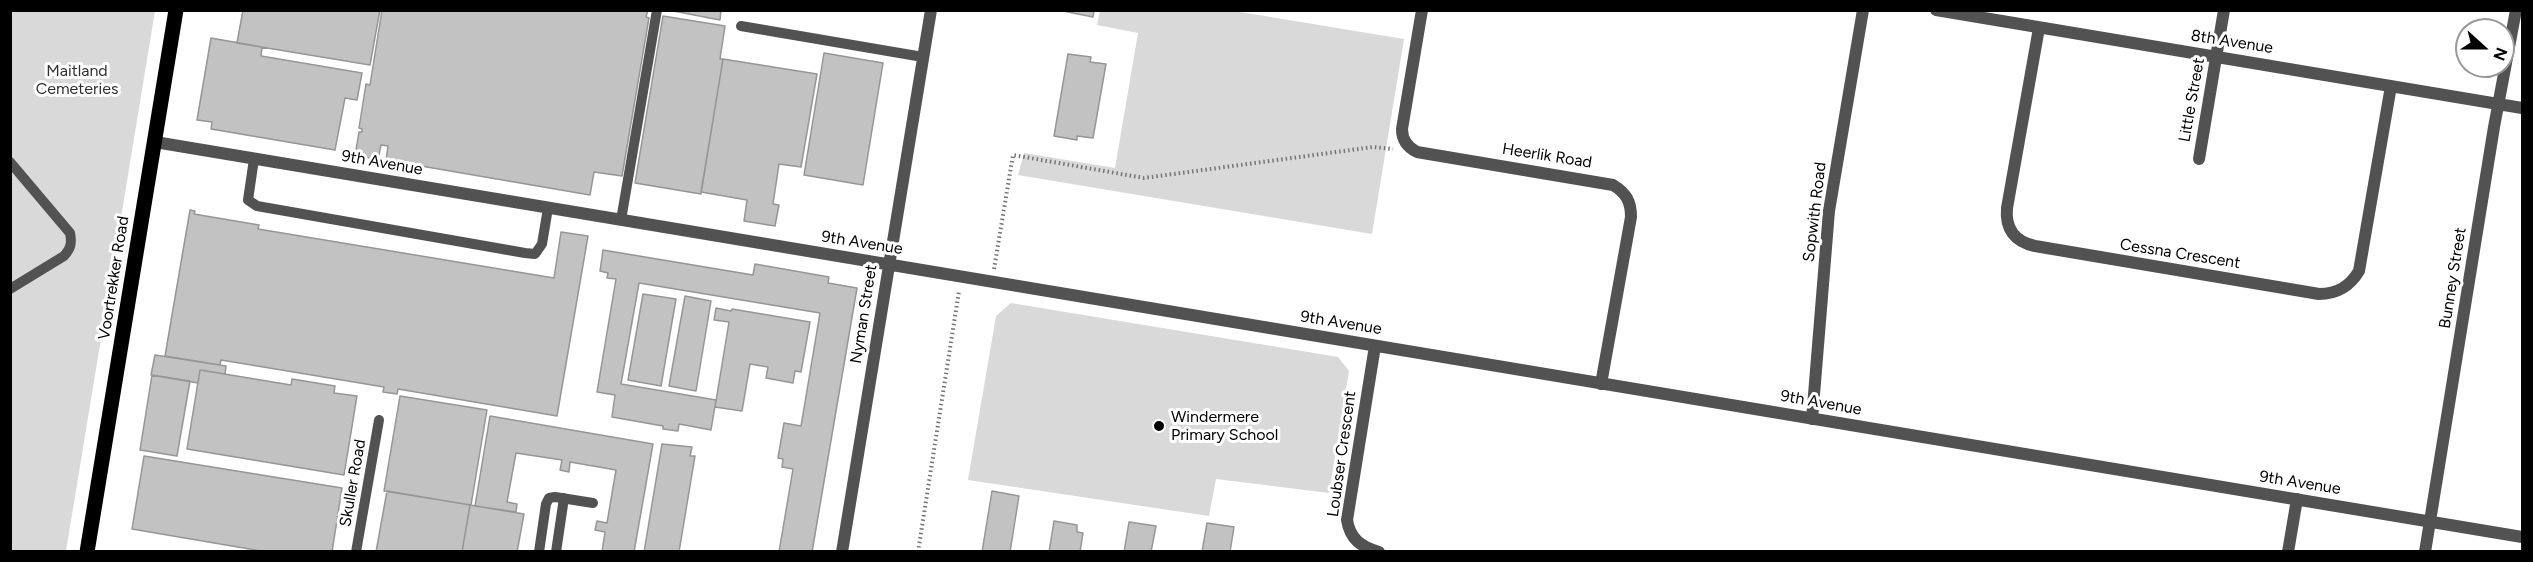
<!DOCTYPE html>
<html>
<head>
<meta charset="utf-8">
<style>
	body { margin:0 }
	#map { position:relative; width:2533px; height:562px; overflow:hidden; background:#fff; font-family:Figtree,sans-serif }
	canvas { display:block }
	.frame { position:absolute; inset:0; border:12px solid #000; pointer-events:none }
	.north { position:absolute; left:2455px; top:18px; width:60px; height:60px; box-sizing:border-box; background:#fff; border:2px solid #999; border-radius:50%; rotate:111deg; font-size:16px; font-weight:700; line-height:24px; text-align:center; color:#000 }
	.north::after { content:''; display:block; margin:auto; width:21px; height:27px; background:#000; clip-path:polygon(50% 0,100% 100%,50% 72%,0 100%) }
</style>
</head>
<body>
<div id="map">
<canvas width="2533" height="562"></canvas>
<div class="frame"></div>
<div class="north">N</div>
</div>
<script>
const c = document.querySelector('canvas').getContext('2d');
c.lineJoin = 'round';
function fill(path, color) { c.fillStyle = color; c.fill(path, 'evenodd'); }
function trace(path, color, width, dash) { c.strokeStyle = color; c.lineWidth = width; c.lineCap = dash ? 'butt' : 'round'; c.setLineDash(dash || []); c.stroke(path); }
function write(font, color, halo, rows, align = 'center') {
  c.font = font + ' Figtree,sans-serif'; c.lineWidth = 6; c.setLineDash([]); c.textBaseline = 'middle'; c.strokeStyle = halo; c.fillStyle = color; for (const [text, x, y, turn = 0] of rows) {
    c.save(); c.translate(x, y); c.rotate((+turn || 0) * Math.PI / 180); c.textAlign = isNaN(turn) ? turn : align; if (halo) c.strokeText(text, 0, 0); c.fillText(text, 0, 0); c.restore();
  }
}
fill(new Path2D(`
	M10 11H155L66 551H11Z
	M1100 11H1234L1404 39 1372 234 1018 175 1024 153 1115 168 1138 33 1097 25Z
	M1011 303 1338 357 1349 371 1329 493 1216 479 1209 516 968 480 996 316Z`), '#d9d9d9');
const building = new Path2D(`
	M243 10H380L370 65 237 43Z
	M382 10H648L646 17 649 18 622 176 594 172 590 195 386 160 388 146 381 145 378 159 355 156 359 132H362V129L359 128 366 84 370 85Z
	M668 10H721L720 20Z
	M1058 10H1094L1093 17Z
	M663 16 725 26 720 59H723L701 194 635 183Z
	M211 38 262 47 261 56 362 73 357 100 345 98 335 150 211 129 212 122 197 120Z
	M824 53 883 63 863 185 804 175Z
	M1068 54 1091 57 1090 62 1106 64 1093 138 1077 136V140L1054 136Z
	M723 59 817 74 801 167 779 164 773 204 779 205 775 226 744 221 747 200 701 192Z
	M190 210 195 211 194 214 259 225 258 229 554 278 561 232 588 236 557 416 398 389 397 394 383 392 384 387 221 360 220 365 165 356Z
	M603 250 753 275 755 264 829 277 828 283 857 288 812 552H779L793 469 782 467 783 459 778 458 784 423 801 426 820 313 639 283 621 384 716 400 711 430 679 424 678 431 663 429V426L612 417 615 395 597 392 616 279 607 278 608 273 600 271Z
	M643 294 676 299 661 386 628 380Z
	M685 296 711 301 696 391 669 386Z
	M716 308 731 311 732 309 810 322 801 372 795 371 793 383 766 378 768 367 750 364 742 411 715 407 729 322 714 320Z
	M155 355 226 366 225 374 200 370 198 383 151 375Z
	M200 370 291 385 292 379 335 386 334 393 357 396 344 475 187 449Z
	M152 375 190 381 177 456 140 450Z
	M400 396 487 410 471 505 384 491Z
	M490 416 653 444 634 552H602L605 532 595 530 597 521 607 523 616 470 570 462 569 472 560 470 562 460 516 453 507 502 517 504 516 512 475 506Z
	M662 444 692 447 690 456H695L679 552H644Z
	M144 456 342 488 332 552H267L132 529Z
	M387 491 470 505 462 552H376Z
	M992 491 1019 496 1010 552H982Z
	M470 505 524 514 517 552H462Z
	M1054 521 1077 525V532L1083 533 1080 552H1049Z
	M1129 522 1156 526 1151 552H1124Z
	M1207 523 1234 527 1230 552H1202Z`);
fill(building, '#c2c2c2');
trace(building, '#969696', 1.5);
trace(new Path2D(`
	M994 269 1013 155 1144 178 1373 147 1393 149
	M918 552 959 291`), '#747474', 4, [1.5, 3]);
trace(new Path2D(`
	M741 26 923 57
	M254 159 248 200 257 206 525 253 535 254 542 244 548 208
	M10 162 70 233C72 243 71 248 64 256L10 289
	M621 220 657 10
	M356 552 379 420
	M539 552 546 504 549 498 555 497 593 503
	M556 552 564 498`), '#525252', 10);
trace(new Path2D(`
	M1422 10 1402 129C1402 140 1407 147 1417 152L1613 185C1626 193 1631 201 1631 217L1601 384
	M1936 10 2522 108
	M2039 28 2007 208C2005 229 2015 242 2035 246L2319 294C2338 294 2350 286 2359 271L2391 86
	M155 142 2522 537
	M2199 159 2224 10
	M1375 346 1347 520C1350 539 1361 547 1379 552
	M1812 419 1829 211 1863 10
	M842 552 931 10
	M2288 552 2297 499
	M2425 552 2494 127 2516 10`), '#525252', 12);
trace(new Path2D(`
	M87 552 176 10`), '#000', 15);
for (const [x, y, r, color] of [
	[1159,426,6,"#000"]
]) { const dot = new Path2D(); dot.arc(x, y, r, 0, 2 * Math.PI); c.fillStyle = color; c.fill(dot); trace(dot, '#fff', 2); }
write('16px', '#000', '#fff', [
	["8th Avenue",2232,42,9],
	["Little Street",2192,100,-80],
	["Heerlik Road",1547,156,9],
	["9th Avenue",382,163,10],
	["Sopwith Road",1815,212,-83],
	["9th Avenue",862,243,9],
	["Cessna Crescent",2180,254,9],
	["Voortrekker Road",114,278,-81],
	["Bunney Street",2453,278,-81],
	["Nyman Street",864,314,-81],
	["9th Avenue",1341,323,9],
	["9th Avenue",1821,403,10],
	["Loubser Crescent",1342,454,-82],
	["Skuller Road",353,483,-80],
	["9th Avenue",2300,483,9]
]);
write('16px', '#303030', '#fff', [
	["Maitland",77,71],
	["Cemeteries",77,89]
]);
write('16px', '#000', '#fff', [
	["Windermere",1171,417],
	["Primary School",1171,435]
], 'left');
</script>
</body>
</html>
